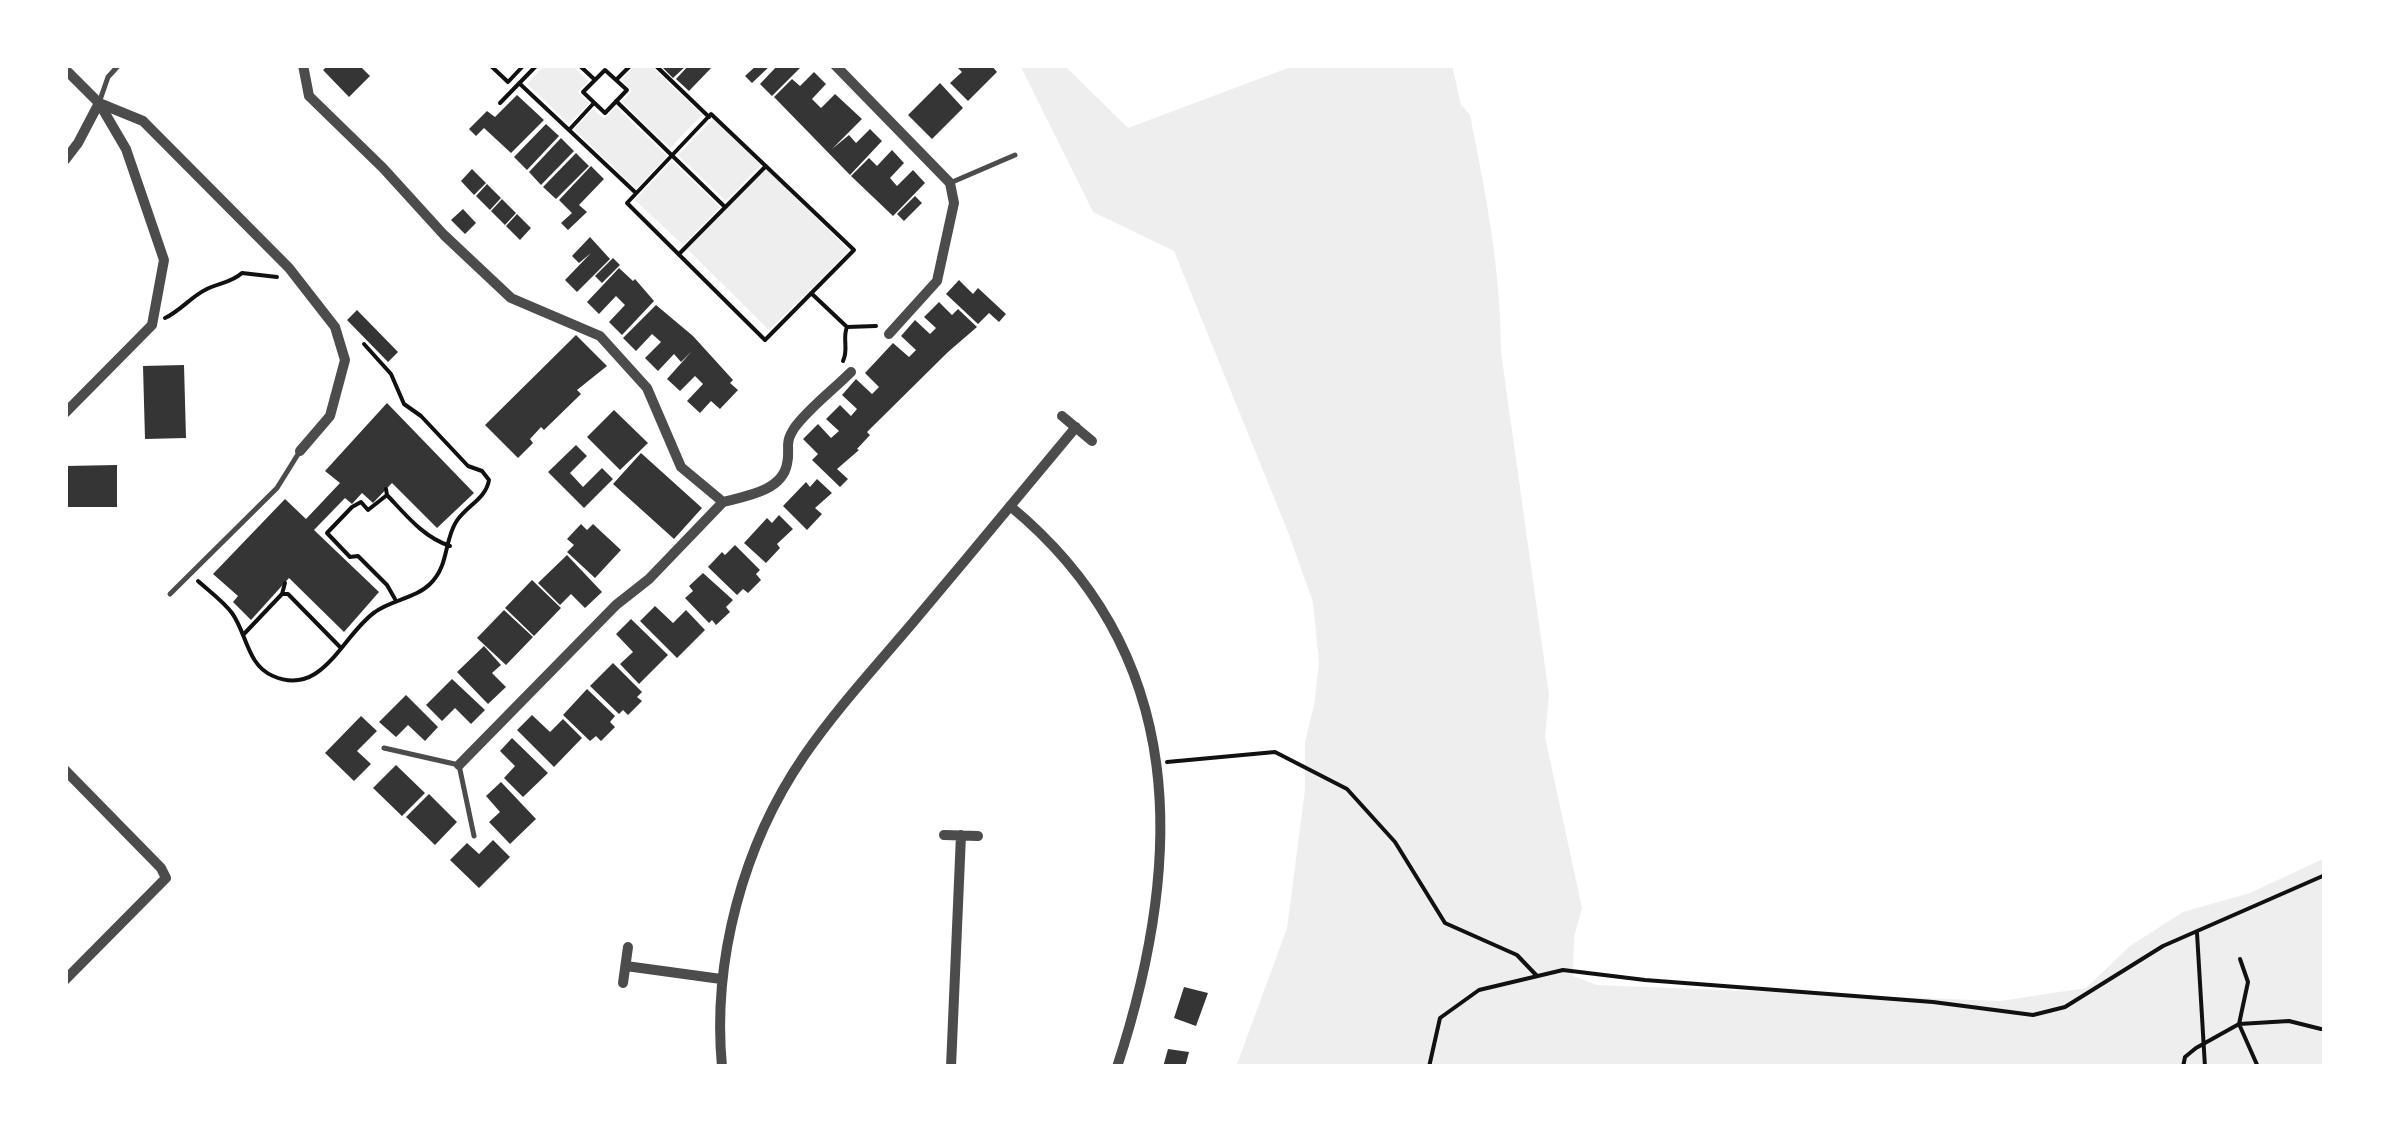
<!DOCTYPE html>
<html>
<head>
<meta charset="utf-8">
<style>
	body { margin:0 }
	#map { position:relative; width:2390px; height:1132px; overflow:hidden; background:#fff; font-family:Commissioner,sans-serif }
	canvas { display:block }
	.frame { position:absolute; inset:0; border:68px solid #fff; pointer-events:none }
</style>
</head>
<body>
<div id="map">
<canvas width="2390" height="1132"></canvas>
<div class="frame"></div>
</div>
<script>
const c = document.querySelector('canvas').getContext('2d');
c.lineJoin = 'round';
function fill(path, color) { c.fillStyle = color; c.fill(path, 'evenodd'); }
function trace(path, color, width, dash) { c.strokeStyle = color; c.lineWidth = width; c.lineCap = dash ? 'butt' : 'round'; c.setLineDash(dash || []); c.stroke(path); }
fill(new Path2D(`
	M545 65H572L588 81 578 92 589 103 569 124 527 84Z
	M636 65H650L702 115 670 148 622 102 632 91 621 80Z
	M1020 65H1064L1128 128 1296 65H1452L1461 105 1470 115C1486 195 1501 271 1501 352L1549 695 1545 737 1582 908 1574 937 1573 976 1597 985 2000 1001 2086 988 2130 946 2183 912 2250 893 2325 858V1067H1236L1287 928 1305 790V742L1314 705 1319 663 1313 602 1288 532 1174 251 1093 212Z
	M616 107 667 156 636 189 574 129 593 109 604 119Z
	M713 119 761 165 726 201 678 155Z
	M672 161 720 207 683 245 635 200Z
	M766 169 849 250 769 330 687 249Z`), '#eee');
fill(new Path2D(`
	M329 65H359L370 76 349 97 323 70Z
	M660 65H687L673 78Z
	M689 65H714L689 91 676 79Z
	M757 65H771L752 83 745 76Z
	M778 65H803L772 96 760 84Z
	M960 65H991L997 72 968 101 950 83 962 72 957 67Z
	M814 72 826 84 812 99 821 108 835 94 862 119 832 149 849 135 856 143 870 129 882 141 850 175 774 97 792 79 800 86Z
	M940 83 963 108 932 139 908 115Z
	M517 95 544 120 511 153 484 128 476 136 469 129 487 111 495 117Z
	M546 124 559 136 527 170 514 157Z
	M561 138 574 151 541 185 529 172Z
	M892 150 904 163 890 178 897 186 913 170 925 183 893 216 851 176 869 158 877 166Z
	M576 153 589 166 556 199 543 187Z
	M591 166 604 179 579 205 587 212 568 230 561 223 572 213 559 200Z
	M472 169 486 183 474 195 461 181Z
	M487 184 501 198 490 210 476 196Z
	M915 196 922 203 904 221 897 214Z
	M502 199 516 213 505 225 491 211Z
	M463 209 476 223 465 234 451 220Z
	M517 214 531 228 520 240 506 226Z
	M590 237 610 259 577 292 565 280 591 253 579 263 572 256Z
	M613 258 620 265 602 283 595 276Z
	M619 268 633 281 635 279 654 301 622 335 609 322 625 305 616 296 599 314 587 302Z
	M959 280 973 294 978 288 1006 314 999 322 989 313 978 324 946 294Z
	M939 302 952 315 958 309 977 327 948 352 867 432 870 435 857 449 859 450 837 469 848 479 840 487 812 460 818 454 803 439 818 424 831 438 839 431 826 419 840 405 851 416 857 409 842 395 856 379 872 394 879 387 865 373 893 343 909 357 916 350 901 336 915 320 930 334 936 328 924 317Z
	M656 305 693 336 733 380 730 383 738 390 720 409 711 401 700 413 687 401 703 384 695 376 680 391 667 379 692 351 681 362 674 354 658 371 645 358 661 342 652 334 636 351 623 338Z
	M357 310 398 352 388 362 347 320Z
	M576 335 607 366 577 390 581 394 544 430 541 427 530 439 533 443 518 458 485 425Z
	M184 365 186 438 145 439 143 366Z
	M387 403 474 493 437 528 392 483 373 503 362 493 352 504 345 498 314 530 379 592 344 632 289 578 251 620 233 602 238 596 213 574 285 499 306 519 340 483 325 471Z
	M614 410 648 443 620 470 587 437Z
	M576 445 587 456 570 473 583 487 602 468 613 479 584 508 548 472Z
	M641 453 702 508 674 539 613 484Z
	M117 465V507H65V466Z
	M817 479 832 493 815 508 822 514 807 530 783 506 806 482 810 487Z
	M779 515 793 529 777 544 780 548 766 563 744 543 767 518 772 523Z
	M581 524 587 530 593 524 621 550 595 578 567 552 574 545 567 539Z
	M735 545 760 570 756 574 761 580 748 593 743 589 737 595 708 567 722 552 725 555Z
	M567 555 602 592 585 608 571 594 560 605 538 583Z
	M703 573 733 600 726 607 730 612 716 625 712 620 709 623 685 598 693 591 689 586Z
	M532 580 561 608 534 636 505 608Z
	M655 606 673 623 686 610 705 630 677 658 640 621Z
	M504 610 533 637 506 665 477 638Z
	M631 619 668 655 639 684 620 664 633 652 616 634Z
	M484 646 501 665 492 673 506 687 488 704 457 672Z
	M613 663 642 692 637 697 642 701 628 715 623 710 619 714 590 686Z
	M452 679 485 710 471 724 455 708 442 721 426 705Z
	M587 689 615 716 610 722 615 727 601 741 596 736 590 741 563 715Z
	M406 695 438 727 425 741 408 725 396 737 379 722Z
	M532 715 550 732 563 719 582 738 554 767 517 730Z
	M361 716 377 731 357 751 371 764 354 781 325 753Z
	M512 738 548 773 523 797 504 778 515 766 500 751Z
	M396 765 425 793 402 816 373 788Z
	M501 782 536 819 510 844 489 822 500 812 486 796Z
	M429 794 457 822 435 845 406 817Z
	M493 840 510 857 479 888 450 860 467 843 479 854Z
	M1184 987 1208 993 1196 1026 1174 1018Z
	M1168 1049 1189 1052 1185 1067H1163Z`), '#353535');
trace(new Path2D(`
	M490 65 508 82 524 65
	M579 65 594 79
	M655 65 709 117
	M605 70 627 90 605 113 583 92Z
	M616 80 631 65
	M519 83 636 193
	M616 101 725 207
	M500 103 537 65
	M711 114 854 250 765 340 627 203Z
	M569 130 593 104
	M679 254 766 166
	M811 293 847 327
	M165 318C180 311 191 297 205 290 218 283 231 283 242 273L277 277
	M843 361C849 349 842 338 847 327L876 326
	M386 489 387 495C406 515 423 537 450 546
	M387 495 368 510 361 502 352 507 327 533 350 557 358 556 387 585 395 599
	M198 581C209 591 223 601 232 613 247 634 247 665 273 676 323 698 342 635 375 612 391 600 416 598 430 584 449 566 444 541 456 522 466 506 486 499 489 480L482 471 468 466 421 416 404 404 391 374 364 344
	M282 594H288L340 647
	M243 635 282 594 285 583
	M1167 762 1275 752 1347 789 1395 842 1445 923 1517 955 1537 976
	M2197 933 2205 1067
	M2240 959 2248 982 2239 1024 2258 1067
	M1429 1067 1440 1018 1479 990 1563 970 1645 980 1933 1002 2033 1015 2065 1007 2163 946 2325 875
	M2183 1067 2185 1057 2196 1048 2239 1024 2289 1021 2321 1029`), '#111', 4);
trace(new Path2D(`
	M100 100 108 77 119 65
	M950 183 1015 155
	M170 594 277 488 300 451
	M384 748 459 765 474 836`), '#4c4c4c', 5);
trace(new Path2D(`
	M303 65 309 96 383 168 444 235 511 298 600 336 647 388 681 467 723 502 649 579 616 605 459 765
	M835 65 950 183 954 203 937 281 889 334
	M65 69 99 103 126 149 164 260 152 325 65 413
	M99 103 143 121 289 268 335 327 345 360 330 416 300 451
	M65 160 78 143 99 103
	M1062 416 1092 441
	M723 502C746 496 782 491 787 464 791 447 783 445 795 427 810 407 833 390 851 372
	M1010 506C1191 655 1184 862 1117 1067
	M65 770 161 868 166 878 65 980
	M944 835 978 836
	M626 966 721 979
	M623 983 628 947
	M722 1067C712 960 743 845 804 756 837 708 877 665 915 620 969 556 1022 492 1076 427
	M951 1067 961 835`), '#4c4c4c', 10);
</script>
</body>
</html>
